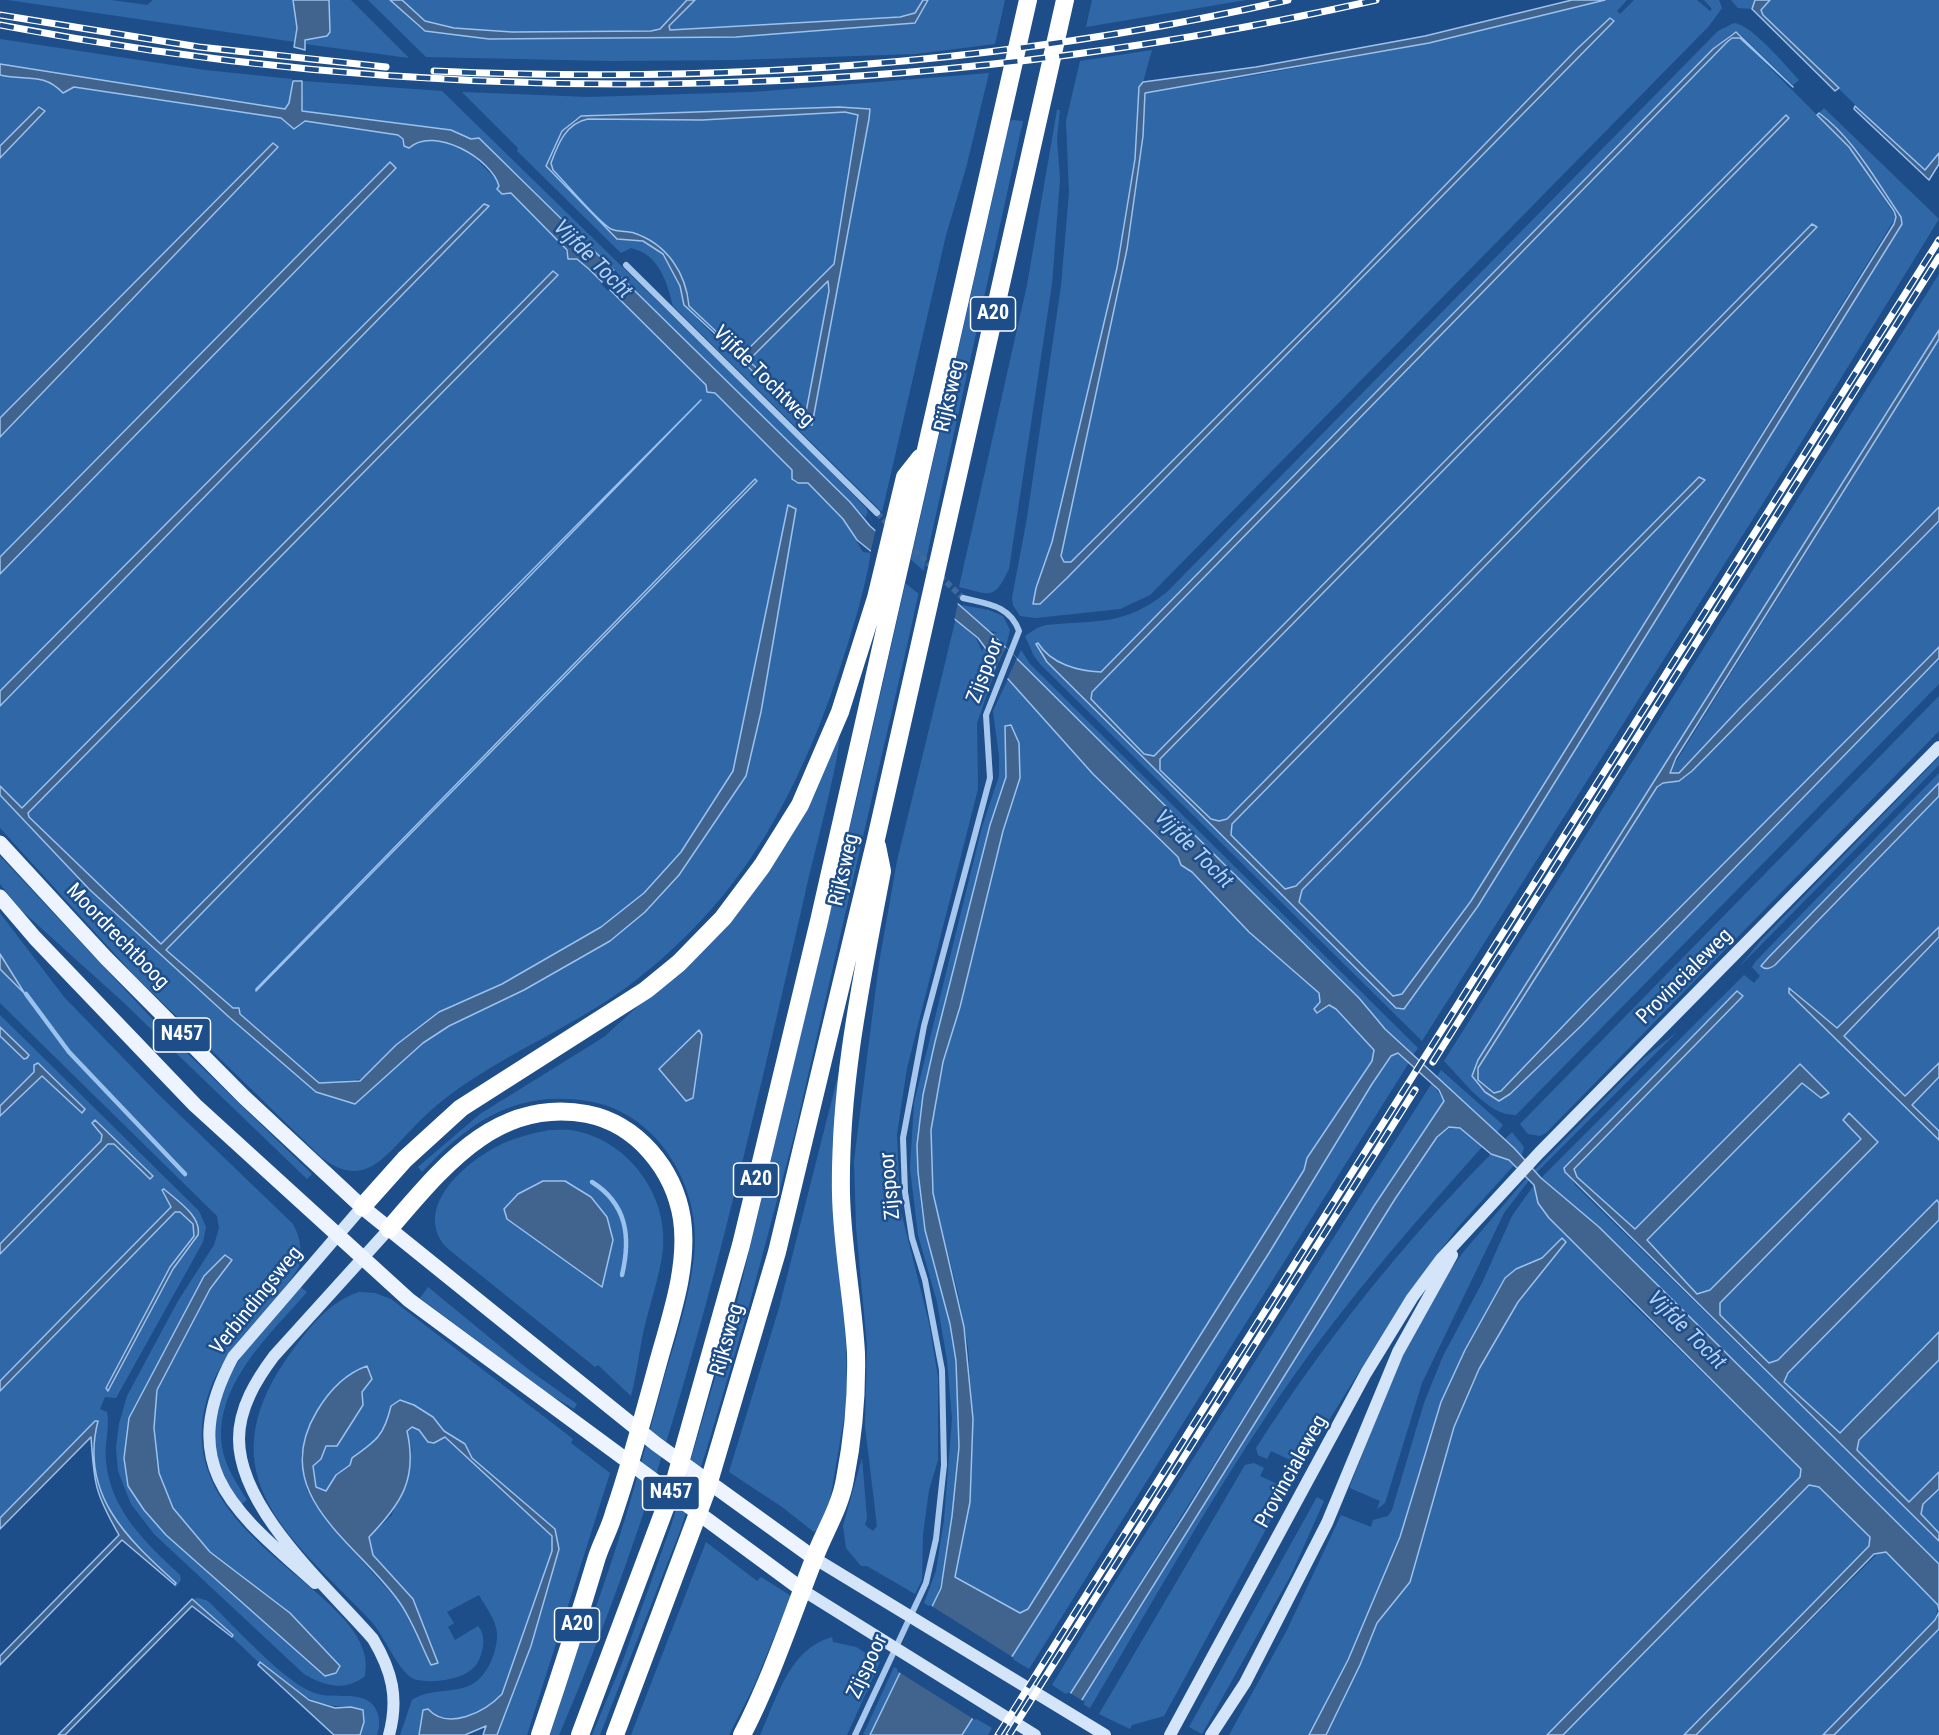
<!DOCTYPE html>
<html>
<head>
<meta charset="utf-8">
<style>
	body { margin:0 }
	canvas { display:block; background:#1d4e8a }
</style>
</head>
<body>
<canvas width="1939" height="1735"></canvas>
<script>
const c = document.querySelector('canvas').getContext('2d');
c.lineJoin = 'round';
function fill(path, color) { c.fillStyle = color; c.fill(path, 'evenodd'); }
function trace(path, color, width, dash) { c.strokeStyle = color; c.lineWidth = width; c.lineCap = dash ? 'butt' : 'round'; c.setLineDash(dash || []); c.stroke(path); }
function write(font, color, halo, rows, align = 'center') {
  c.font = font + ' "Roboto Condensed",sans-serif'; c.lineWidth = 5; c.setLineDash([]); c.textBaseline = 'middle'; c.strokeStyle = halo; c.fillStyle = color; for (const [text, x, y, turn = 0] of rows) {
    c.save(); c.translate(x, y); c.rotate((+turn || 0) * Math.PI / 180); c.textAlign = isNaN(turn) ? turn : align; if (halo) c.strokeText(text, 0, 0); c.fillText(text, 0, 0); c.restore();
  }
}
fill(new Path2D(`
	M8 0H111L147 5 153 0H293L297 28 295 42Z
	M329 0H351L409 58 305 44 306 40 330 32Z
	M368 0H390L422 30 489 39 736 37 915 23 928 0H1005L995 44 915 54 734 60 612 61 426 57Z
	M402 0H687L660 29 646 32H494L454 28 425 21Z
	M695 0H923L915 13 900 17 671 31 669 27Z
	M1092 0H1246L1086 27Z
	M1605 0H1627L1617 11 1620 14 1634 0H1697L1710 11 1712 9 1704 0H1719L1722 8 1709 26 1150 595 1120 609 1036 618 1020 616 1013 605 1012 598 1027 518 1061 286 1069 192 1066 121 1080 61 1152 50 1143 82 1139 87 1135 159 1117 268 1052 542 1036 588 1040 603 1613 21 1610 18 1577 49 1339 295 1071 563 1064 562 1061 556 1127 249 1143 136 1145 93 1257 75 1429 43Z
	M1731 0H1755L1753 9 1738 8Z
	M1770 0H1939V153L1926 170 1916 164 1763 15 1761 10Z
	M1734 23C1752 25 1786 66 1799 80L1793 85 1739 33H1732L1713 49 1101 672C1078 671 1051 664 1039 643L1047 662 1396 1008 1404 1009 1478 906 1902 224 1901 217 1859 152 1819 113 1824 108 1939 219 1796 451 1422 1041 1041 665 1034 656 1025 636 1037 628 1046 625C1098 620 1125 626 1167 592L1718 31Z
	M1732 37 1740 38 1849 147 1896 217 1471 901 1402 994 1393 997 1299 901 1302 890 1704 480 1699 477 1296 886 1285 890 1231 835V824L1817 227 1812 224 1227 819 1219 821 1211 819 1160 770V759L1789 118 1786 116 1154 756 1144 754 1091 699 1092 692 1260 517Z
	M0 39 205 70 292 79 289 104 285 109 0 64Z
	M989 73 966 168 946 235 882 512 673 306C667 282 659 254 631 248L621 253 517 151 518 148 462 92 588 97 753 92ZM839 107 870 109 869 119 812 425H807L739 357 834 264 858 115 845 112 702 120 588 119C566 123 559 144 551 163L553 170C566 182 599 222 611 229 617 232 628 231 634 233 667 244 686 272 689 306L721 336 717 339 684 305 680 286 663 254 643 241 617 239 546 166 562 131 575 119 603 114 700 113Z
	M0 75C26 81 42 72 63 93L74 87 398 135 405 143 424 140 447 143 467 150 496 179 499 186 498 190 502 194 511 193C524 206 568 242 568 259H577L590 270 706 385 707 392 715 393 729 405 781 457 792 470 794 482 808 483 843 519 863 552 871 553C864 593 852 632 839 671 797 796 742 898 636 980 577 1026 506 1052 447 1097 434 1107 421 1119 410 1131 382 1160 362 1189 321 1157L135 976 0 828V795L89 889 229 1017 316 1092 355 1103 423 1043 449 1026 524 990 610 941 746 776 761 712 796 509 788 505 733 771 681 852 644 893 601 927 502 984 439 1012 364 1079 319 1083 240 1014 239 1008H233L165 950 701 401 161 944 158 943 28 817V813L557 276 553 271 22 808 19 807 0 786V706L489 206 484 204 0 691V574L396 168 390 162 0 557V437L278 147 272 143 0 418V158L45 111 39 107 0 146Z
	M303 81 442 91 814 454 866 508 873 524 867 512 866 518 515 172 471 139 451 130 302 111Z
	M1057 110H1060L1057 139 1060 179 1052 284 1009 569C993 602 990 594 959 587L1027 285Z
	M1013 120 1023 121 906 650 794 1136 747 1313 707 1448 680 1531 600 1735H592L622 1663 672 1523 735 1310 856 802 1010 121Z
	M1939 274V330L1472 1076C1478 1087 1487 1095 1499 1101L1582 1025 1939 658V684L1516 1115C1488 1116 1463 1080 1444 1061Z
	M828 281 829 291 807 412 752 364 750 358Z
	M1939 339V507L1740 708 1679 774 1669 773Z
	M1939 521V647L1589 999 1501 1091 1497 1094 1478 1080V1068L1657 787 1663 783 1679 781 1692 771Z
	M961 605 989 610 1003 616 1010 630 1005 650 991 636V633H998L985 629Z
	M956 618 976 638 982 651 984 648 989 649 996 668 977 723 978 789 907 1068 897 1134 900 1208 929 1323 938 1377V1460L929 1490 923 1534 922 1580 915 1594 867 1566H861L846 1548 843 1526 862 1458 867 1518 865 1525 873 1531 877 1526 865 1426 867 1345 856 1227 854 1161 879 963 897 861Z
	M1021 650 1030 664 1418 1048 1413 1055 1385 1029 1359 998 1016 661Z
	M1008 679 1093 774 1178 857 1181 865 1192 872 1249 932 1319 993 1318 1013 1329 1005 1336 1009 1372 1046 1375 1056 1307 1158 1304 1170 1279 1210 1028 1609 1021 1614 954 1575 970 1502 973 1425 968 1347 958 1293 933 1193 931 1130 943 1062 960 1007 1003 831 1020 778 1019 743 1012 727 1008 724 1005 727 1006 777 990 825 923 1095C917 1141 916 1185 925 1231 932 1262 943 1292 950 1324 965 1398 962 1539 932 1608L924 1603 936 1571 944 1520 952 1419 947 1360 937 1302 918 1235 910 1168 914 1103 982 827 999 776V756L993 711Z
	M1939 696V731L1546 1133 1540 1136 1528 1134 1520 1124Z
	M839 737C842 750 810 870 805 894 739 1180 677 1465 559 1735H546C555 1709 562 1683 573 1658 582 1637 593 1617 600 1595 625 1526 644 1453 663 1382 676 1337 692 1292 695 1245 698 1183 657 1115 593 1102 518 1088 471 1120 422 1172L418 1167 480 1114 604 1037 707 943Z
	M1939 757V765L1740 966 1761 940Z
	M1939 773V783L1762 966 1770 969 1775 965 1939 796V927L1836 1029 1792 989 1789 993 1939 1140V1203L1937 1201 1778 1360 1769 1363 1720 1315V1303L1877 1142 1849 1113 1843 1120 1861 1139 1710 1290 1697 1294 1647 1240 1802 1083 1821 1098 1828 1092 1800 1064 1635 1229 1577 1177 1574 1169 1743 996 1737 991 1564 1168 1575 1185 1939 1541V1564L1599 1227 1541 1178 1744 975 1754 983 1760 976 1752 967 1756 961Z
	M0 856 156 1023 312 1174 307 1179 122 1001 20 909 0 884Z
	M0 913 64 997 160 1096 293 1224C301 1239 302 1251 299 1267 272 1311 226 1342 209 1392 159 1541 384 1590 365 1676 344 1692 325 1686 304 1674L154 1534 131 1504 118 1471 116 1448 119 1424 127 1396 178 1301 214 1245 219 1228 217 1216 0 1003V969L23 990 0 954ZM225 1255 232 1261 210 1289 157 1390 154 1428 159 1473 173 1508 210 1552 290 1613 339 1666 325 1676 166 1535 144 1510 129 1418 204 1276Z
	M1939 937V1063L1905 1097 1844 1036Z
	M0 1015 199 1211 206 1227 203 1242 116 1398 105 1397 100 1409 107 1412C110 1428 104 1445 106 1462 111 1511 146 1543 180 1575L181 1580 176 1587 174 1586 176 1583C128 1539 79 1495 98 1422L95 1421 0 1518V1391L175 1212H180L193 1224 194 1236 170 1267 106 1388 108 1391 173 1269 195 1241 198 1223 164 1189 162 1191 172 1206 0 1381V1254L108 1144H114L150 1179 153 1176 92 1123 102 1135 101 1141 0 1244V1116L42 1076 82 1112 37 1063 34 1072 0 1106V1036L24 1059 29 1055 0 1027Z
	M1677 1032 1530 1179 1504 1213 1422 1383 1385 1503 1377 1509 1380 1501 1350 1488V1486L1395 1370 1442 1281 1465 1250 1524 1181 1645 1057Z
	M1398 1053 1410 1061 1029 1669 1011 1658 1269 1253 1372 1084 1392 1056Z
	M842 1060 832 1148 833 1205 846 1344 847 1400 828 1512 820 1528 814 1532 782 1507 729 1472 779 1308Z
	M1441 1070 1503 1125 1497 1133 1436 1078Z
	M1939 1077V1131L1912 1105Z
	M1432 1083 1444 1101 1403 1161 1069 1696 1052 1685 1114 1583Z
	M1453 1126 1460 1128 1482 1147C1407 1231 1334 1315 1271 1409 1206 1506 1149 1608 1090 1708L1081 1703 1395 1199 1437 1137Z
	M549 1130C557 1130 568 1129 576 1131 629 1142 668 1195 663 1249 660 1275 650 1303 644 1329 639 1351 637 1374 631 1396L598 1365 595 1367 447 1248C412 1210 462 1165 496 1147 513 1138 530 1134 549 1130ZM565 1181 591 1197 607 1217 602 1287 507 1219Z
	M1512 1132 1524 1147 1521 1158 1504 1140Z
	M1491 1154 1509 1160 1514 1165 1458 1227 1405 1298 1301 1465 1271 1451 1267 1459 1258 1455 1256 1448C1324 1342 1402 1244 1491 1154Z
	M1534 1185 1538 1203 1549 1218 1575 1242 1630 1302 1801 1469 1800 1477 1547 1735H1326L1360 1665 1377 1623 1410 1582 1454 1427 1479 1369 1518 1302 1566 1242 1561 1238 1542 1258 1505 1278 1465 1350 1441 1402 1400 1537 1348 1660 1309 1735H1229L1287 1630 1341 1515 1371 1527 1373 1520 1388 1516 1392 1510 1424 1403 1443 1356 1482 1283 1512 1216Z
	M1939 1220V1332L1840 1433 1784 1382 1788 1373Z
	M299 1286 307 1292C268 1337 205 1393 225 1459 230 1474 239 1487 247 1500L240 1505C232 1495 228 1484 223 1472 192 1399 255 1337 299 1286Z
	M428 1287 529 1370 577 1404 574 1409 549 1394 420 1298Z
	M359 1292 375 1293 391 1299 573 1439 571 1443 610 1473 527 1735H497L531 1646 559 1549 555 1529 472 1458 465 1444 444 1431 433 1417 414 1405 381 1430 377 1441 352 1458 350 1465 336 1475 326 1491 315 1487 313 1466 321 1459 326 1446 362 1392 366 1385V1366L301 1455 307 1490 330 1526 400 1603 431 1665 413 1599 373 1555 369 1537 392 1515 412 1450 407 1431 411 1427 419 1430 428 1442 434 1443 445 1437 552 1536V1551L502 1694C480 1717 450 1726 423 1710L419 1735H400L412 1700C429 1689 447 1693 466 1687 486 1681 498 1652 497 1633 496 1619 485 1606 479 1595L447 1612 454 1623 448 1627 455 1640 478 1626C483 1632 484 1638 483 1647 481 1655 479 1664 471 1670 459 1680 429 1684 414 1679 399 1673 384 1635 371 1621 293 1539 204 1478 287 1358 306 1332 327 1302 359 1292Z
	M1939 1360V1472L1909 1502 1857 1451 1859 1440Z
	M1254 1463 1264 1468 1260 1476 1288 1489 1164 1716 1132 1725 1130 1729 1099 1714 1245 1465Z
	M1809 1485 1819 1486 1870 1537 1869 1546 1684 1735H1563Z
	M1939 1489V1533L1921 1514 1923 1504Z
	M1317 1497 1324 1501 1291 1575 1202 1734 1189 1727Z
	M706 1542 757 1581 761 1577 791 1596 753 1688 729 1735H631Z
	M1879 1552H1886L1938 1605 1935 1620 1823 1735H1696Z
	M199 1598 208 1601C233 1625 282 1680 312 1692 329 1700 355 1691 370 1702 380 1711 381 1723 377 1735H360L364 1722 351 1707C302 1709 265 1668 232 1637L233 1635 192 1599Z
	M1939 1629V1735H1834L1929 1639Z
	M832 1637 833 1642 856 1647 880 1662 847 1735H760C777 1698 789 1649 832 1637Z
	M894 1667 901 1671 870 1735H863Z
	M973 1717 992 1728 988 1735H962Z`), '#3068a7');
const water = new Path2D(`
	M293 0H329L330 32 327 36 305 40V50L294 47 297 28Z
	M390 0H402L425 21 454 28 512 32 651 31 660 29 687 0H695L669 26 670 30 900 17 915 13 923 0H928L915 23 736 37 489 39 425 31Z
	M1572 0H1605L1429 43 1145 93 1143 136 1127 249 1061 556 1064 562H1071L1339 295 1577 49 1610 18 1614 21 1067 578 1040 604H1033L1036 588 1052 542 1117 268 1135 159 1139 87 1143 82 1256 67 1425 36Z
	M1755 0H1770L1761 10 1763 15 1839 88 1835 91 1752 9Z
	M1736 32 1793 87 1740 38H1732L1727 42 1092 692 1091 699 1144 754 1154 756 1786 115 1789 118 1160 759V770L1211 819 1219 821 1227 819 1812 224 1817 227 1232 824 1231 835 1285 889 1296 886 1699 477 1705 480 1302 890 1299 902 1393 996 1402 994 1471 901 1894 224 1896 217 1894 211 1849 147 1817 115 1819 113C1855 140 1876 181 1901 217L1902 224 1478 906 1404 1009 1396 1008 1047 662 1036 644 1038 643C1051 664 1078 671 1101 672L1713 49Z
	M0 64 285 109 289 103 293 81H302V111L451 130 471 139 479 138 850 502 870 526 991 633 1359 998 1385 1029 1514 1148 1541 1178 1599 1227 1939 1564V1611L1938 1605 1886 1552 1874 1554 1696 1735H1684L1869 1546 1870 1537 1819 1487 1809 1485 1563 1735H1547L1800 1477 1801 1469 1549 1218 1538 1203 1534 1185 1509 1160 1491 1154 1460 1128 1449 1127 1437 1137 1395 1199 1060 1735H1044L1187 1511 1374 1206 1444 1101 1439 1090 1398 1053 1391 1056 1372 1084 1269 1253 962 1735H870L941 1588 952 1516 959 1447 956 1361 950 1324 925 1230 918 1172 917 1145 923 1095 935 1042 990 825 1006 777 1005 726 1011 725 1019 743 1020 778 1003 831 960 1007 943 1062 931 1130 933 1193 964 1327 973 1419 970 1502 955 1577 1020 1613 1028 1609 1279 1210 1304 1170 1307 1158 1372 1061 1374 1050 1336 1009 1329 1005 1317 1013 1314 1009 1320 1002 1319 993 1249 932 1192 872 1181 865 1178 857 1093 774 1008 679 995 671V661L978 638 857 540 843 519 808 483H798L792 479V470L715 393 707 392 706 385 590 270 577 259H568L567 250 511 193 502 194 497 189 499 186C492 159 434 125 409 148L404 146 403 139 398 135 305 121 294 129 281 118 74 87 63 93C43 72 26 81 0 75Z
	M1855 106 1925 170 1939 153V164L1929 180 1854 109Z
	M39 107 45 111 0 158V146Z
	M839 107 870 109 869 119 812 425H808L739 358 834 264 858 115 845 112 702 120 588 119C566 123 558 144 551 163L553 170C566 183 598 222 611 229 617 232 628 231 634 233 667 244 686 273 689 306L721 336 723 341 684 305 680 286 663 254 643 241 617 239 546 166 562 131 581 116ZM828 281 829 291 806 412 752 364 751 358Z
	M273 143 278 147 0 437V418Z
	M390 162 396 168 0 574V557Z
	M484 204 489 206 0 706V691Z
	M553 271 558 275 28 813 29 817 161 944 701 400 166 950 233 1008H239L240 1014 319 1083 360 1081 396 1045 439 1012 502 984 601 927 644 893 681 852 733 771 788 505 796 509 761 712 746 776 679 875 645 912 610 941 524 990 449 1026 423 1043 355 1104 316 1092 229 1017 89 889 0 795V786L22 808Z
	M1939 330V339L1676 758 1670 773H1679L1740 708 1939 507V521L1692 771 1679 781 1663 783 1657 787 1478 1068V1080L1494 1093 1501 1091 1589 999 1939 647V658L1582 1025 1510 1094 1499 1101 1485 1092 1472 1076 1478 1060Z
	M755 479 757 481 256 991V989Z
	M1939 783V796L1775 965C1771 968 1766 971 1761 966L1768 958Z
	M1939 927V937L1844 1036 1905 1096 1939 1063V1077L1912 1105 1939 1131V1140L1789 993V988L1837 1028Z
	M0 954 25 994 0 969Z
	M1737 991 1743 996 1574 1169 1577 1177 1635 1229 1800 1064 1829 1093 1821 1098 1802 1083 1647 1240 1697 1294 1710 1290 1861 1139 1843 1120 1849 1113 1878 1142 1720 1303V1315L1769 1363 1778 1360 1937 1200 1939 1203V1220L1788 1373 1784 1382 1840 1433 1939 1332V1360L1859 1440 1857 1450 1909 1502 1939 1472V1489L1923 1504 1921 1514 1939 1533V1541L1565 1172 1564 1168Z
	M0 1027 29 1055 27 1058 24 1059 0 1036Z
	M699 1030 702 1035 693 1098 686 1101 659 1069Z
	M38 1063 85 1109 82 1113 42 1076 0 1116V1106L34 1072V1065Z
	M95 1120 153 1176 150 1179 114 1144H108L0 1254V1244L101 1141 102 1135 92 1123Z
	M543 1181H565L591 1197 607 1217 613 1240 602 1287 507 1219 504 1209 518 1194Z
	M164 1189C176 1200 202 1216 198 1235L173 1269 108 1391 106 1388 170 1267 194 1236 193 1224 180 1212H175L0 1391V1381L171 1207 162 1190Z
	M1562 1238 1566 1242 1518 1302 1479 1369 1454 1427 1410 1582 1377 1623 1360 1665 1326 1735H1309L1348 1660 1400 1537 1441 1402 1465 1350 1505 1278 1516 1269 1542 1258Z
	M225 1255 232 1260 210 1289 157 1390 154 1428 159 1473 173 1508 210 1552 290 1613 340 1666 336 1673 325 1676 166 1535 144 1510 128 1486 124 1458 129 1418 204 1276Z
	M367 1366 372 1379 362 1392 363 1405 337 1446H326L321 1459 313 1466 316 1487 326 1491 336 1475 350 1465 352 1458C376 1441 384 1436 391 1406L400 1400 414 1405 433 1417 444 1431 465 1444 472 1458 555 1529 559 1549 531 1646 497 1735H483L486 1726 465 1735H419L423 1710 428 1709C448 1731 485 1712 502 1694L552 1551V1536L445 1437 434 1443 428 1442 419 1430 412 1427 407 1431C418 1479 401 1504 369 1537L373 1555 413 1599 438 1663 431 1665C421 1645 413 1622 400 1603 359 1543 266 1496 317 1411 329 1391 344 1374 367 1366Z
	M95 1421H98C79 1495 128 1539 176 1583L175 1585 122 1540 0 1665V1656L119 1535C95 1493 94 1484 91 1437L0 1529V1518Z
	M192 1599 233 1635 232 1637 192 1606 65 1735H58Z
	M1939 1612V1629L1834 1735H1823L1935 1620Z
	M260 1662 309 1700 335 1708 351 1707 363 1710 364 1722 360 1735H334L258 1665Z`);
fill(water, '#41648f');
trace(water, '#9bc2ee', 1.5);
fill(new Path2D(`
	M615 270 622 277 608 291 601 284Z
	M876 528 958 602 954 622 870 555Z
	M1006 647 1017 658 1006 682 993 674Z
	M930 1605 1014 1658 975 1720 897 1671Z
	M1068 1692 1085 1702 1064 1735H1041Z`), '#1d4e8a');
trace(new Path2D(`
	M26 994 69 1052 185 1174
	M592 1182C627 1204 631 1237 622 1275`), '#9bc2ee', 4.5);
trace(new Path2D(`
	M877 513 890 526
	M908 544 933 568
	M940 576 963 598`), '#3f699c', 6, [6, 3]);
trace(new Path2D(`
	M626 265 877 513
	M855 1735 926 1583 936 1539 944 1465 942 1370 925 1280 912 1238 905 1192 903 1138 924 1026 990 778 986 715 1019 631C1010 605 987 604 963 598`), '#a8c7ec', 6);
trace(new Path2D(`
	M389 1229 274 1356C256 1380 239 1408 239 1439 239 1510 329 1588 373 1639 392 1671 399 1698 389 1735
	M814 1558 1105 1735
	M315 1583C237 1513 173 1468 233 1357L362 1207
	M804 1591 1035 1735
	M1170 1735 1366 1373 1412 1298 1441 1259 1539 1153 1939 747
	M1211 1735 1245 1683 1327 1523 1398 1352 1452 1255`), '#d4e4f9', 12);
trace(new Path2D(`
	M0 843 106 958 244 1097 362 1207 656 1444 814 1558
	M0 897 35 938 195 1105 409 1300 804 1591`), '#edf4ff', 15);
trace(new Path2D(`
	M362 1207 405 1159 461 1108 646 990 679 963 723 918 762 866 800 805 840 712 876 598 905 477 920 458
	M389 1229C442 1168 496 1097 587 1114 637 1124 674 1169 682 1219 689 1269 669 1321 656 1370 643 1418 630 1466 614 1513 610 1528 602 1542 597 1557 579 1617 560 1676 540 1735
	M580 1735 674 1484 741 1245 819 921 1028 0
	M615 1735 706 1492 777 1252 876 839 1065 0
	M742 1735C771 1679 791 1618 814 1559 824 1532 840 1508 845 1479 853 1438 857 1394 856 1353 853 1300 842 1247 841 1194 839 1085 862 978 882 871L877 846`), '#fff', 18);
const rail = new Path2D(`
	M0 15 199 47 386 67
	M0 25C454 112 926 102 1376 0
	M434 71C720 84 1008 64 1288 0
	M1433 1062 1939 257
	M998 1735 1939 240
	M1009 1735 1415 1090`);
trace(rail, '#fff', 7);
trace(rail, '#1d4e8a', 4.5, [14]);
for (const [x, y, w] of [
	[993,314,45],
	[182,1035,57],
	[756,1180,45],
	[671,1493,57],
	[577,1625,45]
]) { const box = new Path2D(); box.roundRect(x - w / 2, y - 17, w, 34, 4.5); c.fillStyle = '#1d4e8a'; c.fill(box); trace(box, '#fff', 1.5); }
write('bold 20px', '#fff', null, [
	["A20",993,314],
	["N457",182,1035],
	["A20",756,1180],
	["N457",671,1493],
	["A20",577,1625]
]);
write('21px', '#fff', '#1d4e8a', [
	["Vijfde Tochtweg",763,377,45],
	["Rijksweg",951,396,-77],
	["Zijspoor",986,671,-69],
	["Rijksweg",845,870,-77],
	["Moordrechtboog",117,937,46],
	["Provincialeweg",1685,977,-45],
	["Zijspoor",891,1186,-95],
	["Verbindingsweg",257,1301,-51],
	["Rijksweg",728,1340,-74],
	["Provincialeweg",1292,1472,-61],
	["Zijspoor",868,1667,-65]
]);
write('italic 22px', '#b4d1f3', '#1d4e8a', [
	["Vijfde Tocht",592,260,45],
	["Vijfde Tocht",1193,850,45],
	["Vijfde Tocht",1686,1331,45]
]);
</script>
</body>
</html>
